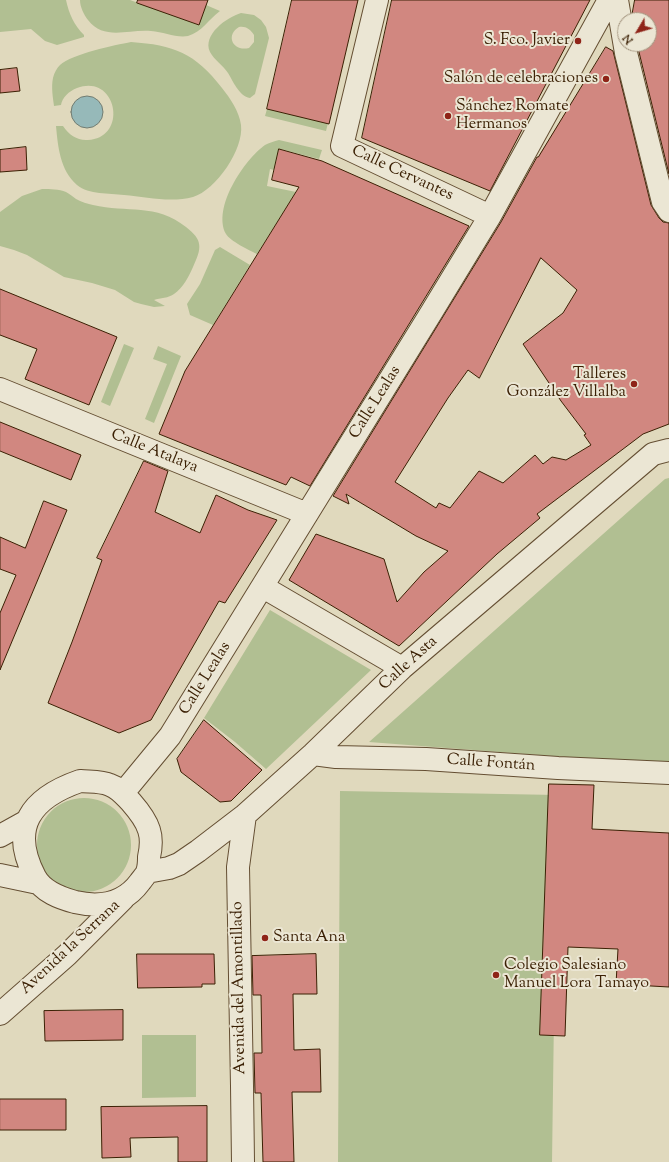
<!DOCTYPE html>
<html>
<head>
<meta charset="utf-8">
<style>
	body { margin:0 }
	#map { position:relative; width:669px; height:1162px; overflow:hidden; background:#e0d9bd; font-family:"Sorts Mill Goudy",serif }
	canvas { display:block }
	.north { position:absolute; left:617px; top:12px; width:40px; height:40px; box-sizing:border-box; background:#ebe6d4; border:1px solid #a59781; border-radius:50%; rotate:232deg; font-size:11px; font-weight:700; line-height:16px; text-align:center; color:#3b2004 }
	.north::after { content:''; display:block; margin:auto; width:14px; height:18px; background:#8f2418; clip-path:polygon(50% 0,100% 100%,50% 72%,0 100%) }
</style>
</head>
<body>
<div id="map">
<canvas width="669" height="1162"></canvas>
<div class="north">N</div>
</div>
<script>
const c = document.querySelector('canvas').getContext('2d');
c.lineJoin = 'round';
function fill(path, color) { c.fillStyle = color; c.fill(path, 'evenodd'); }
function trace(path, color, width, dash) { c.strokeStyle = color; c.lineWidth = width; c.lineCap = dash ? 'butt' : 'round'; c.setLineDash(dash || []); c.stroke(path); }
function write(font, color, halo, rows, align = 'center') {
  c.font = font + ' "Sorts Mill Goudy",serif'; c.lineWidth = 4; c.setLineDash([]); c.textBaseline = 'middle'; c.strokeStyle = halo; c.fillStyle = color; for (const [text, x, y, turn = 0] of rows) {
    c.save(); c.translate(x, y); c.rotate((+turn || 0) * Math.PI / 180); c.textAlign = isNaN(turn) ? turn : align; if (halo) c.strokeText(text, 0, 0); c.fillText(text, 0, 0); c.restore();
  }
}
fill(new Path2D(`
	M0 0H66C69 14 74 25 84 35V37L57 45 45 41 31 29 0 32Z
	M80 0H130L199 25 206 5 220 11C209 19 202 32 188 36 176 38 164 32 151 31 128 29 104 41 88 20 84 15 80 7 80 0Z
	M241 13 254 15 261 20 266 27 269 38 255 94 250 98C239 96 233 81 228 73 223 65 214 60 210 52 202 35 227 17 241 13ZM239 27C246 26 250 29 254 35V42L249 48C233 52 225 35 239 27Z
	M131 42C174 45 195 53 222 88 230 98 239 111 241 125 244 149 216 190 193 197 171 203 146 197 124 195 109 193 89 195 77 185 60 170 58 147 56 126H63C69 135 78 141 88 140 129 138 117 73 77 88 69 91 62 98 61 105L54 106C53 98 51 87 53 78 54 73 57 68 60 65 72 54 115 45 131 42Z
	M267 109 328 123 326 131 265 116Z
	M279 140 322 150 319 159 280 149 274 170 270 169 267 186 296 192 257 254C249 250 230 241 226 234 212 208 244 160 265 145 269 143 274 141 279 140Z
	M42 189C50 189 59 189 66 192 70 194 73 197 76 199 81 202 88 204 93 205 127 213 156 203 186 227 203 240 202 248 193 267 189 276 183 288 174 294 169 298 160 298 154 300L165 306 154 307 141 304 134 302 115 290 92 283 64 277 27 255 14 250 0 246V212L22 196Z
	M220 247 250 265 213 325 190 315 187 304 200 284 215 250Z
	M124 344 134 348 110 406 101 402Z
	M158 346 181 356 154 423 145 419 167 364 153 359Z
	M669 478V765L369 742 665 479Z
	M270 610 371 670 266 769 235 742 204 718Z
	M340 791 557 795 552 1162H338Z
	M37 845a47 47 0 1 1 94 0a47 47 0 1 1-94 0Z
	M142 1035H196V1097L142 1098Z`), '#b1bf92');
const water = new Path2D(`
	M71 112a16 16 0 1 1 32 0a16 16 0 1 1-32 0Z`);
fill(water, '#96b9b9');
trace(water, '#727c71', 1);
const building = new Path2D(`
	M138 0H208L199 25 137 3Z
	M292 0H358L329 124 267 109Z
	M392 0H590L490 191 362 138Z
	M635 0H669V174L637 44H649V20H633L632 15Z
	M606 47 613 51 651 205 659 218 663 222 669 223V424L643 434 537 514 540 518 497 554 399 646 289 580 316 534 384 559 397 602 424 572 448 551 416 536 346 494 349 504 333 496 501 222 537 157H538ZM541 258 577 290 563 313 523 344 561 401 586 434 584 435 591 445 566 460 552 457 543 464 535 455 503 483 479 471 450 508 439 503 436 508 395 482 448 398 468 370 479 378Z
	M17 68 20 91 0 93V70Z
	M26 147 27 170 0 172V150Z
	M279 149 322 161 469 226 310 486 291 477 286 485 159 434 185 371 299 187 272 180Z
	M0 289 117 337 89 405 25 379 37 349 0 335Z
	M0 422 81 455 71 480 0 451Z
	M144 461 168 471 155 512 200 533 216 495 248 510 277 520 225 603 219 601 151 720 119 733 48 703 72 642 102 560 97 558Z
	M44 501 67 510 0 670V613L16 575 0 569V537L25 548Z
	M204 720 262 770 231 801 220 802 181 772 177 759Z
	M549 784 594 785 592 829 669 833V987L616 984 618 949 568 947 565 1036 540 1035Z
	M137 954H214L215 984H202V987L138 988Z
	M316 954 317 994H293L294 1050 320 1049 321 1092H292L294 1162H263L261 1093H255L254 1053H262L261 995H253L252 956Z
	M123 1010V1040L45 1041 44 1011Z
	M0 1099H66V1130H0Z
	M207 1106V1162H178V1137L130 1138 131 1157 102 1158 101 1107Z`);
fill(building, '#d18780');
trace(building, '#3b2004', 1);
const minor = new Path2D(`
	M377 0 342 146 490 216
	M617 0 626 53 663 202 669 211
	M0 389 307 514
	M263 587 402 668
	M313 754 336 757 426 759 558 768 669 773
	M80 781C90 782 101 781 110 785 119 788 125 796 131 802 138 810 146 820 149 830 152 839 151 848 149 857 149 861 149 867 147 872 146 875 142 879 140 882 124 904 101 908 75 902 60 898 43 892 35 877 9 827 31 798 80 781Z
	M123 793 170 736 431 313 490 216 609 0
	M0 836 27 821
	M147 872 169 868 179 864 198 851 245 815 313 754 402 668 653 454 669 450
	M0 875 38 883
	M0 1014 67 955 123 899
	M243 1162 242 1086 238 867 245 815`);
trace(minor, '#644e32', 24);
trace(minor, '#ebe6d4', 22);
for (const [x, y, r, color] of [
	[578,41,4,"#8f2418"],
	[606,79,4,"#8f2418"],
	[448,116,4,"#8f2418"],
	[634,384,4,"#8f2418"],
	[265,938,4,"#8f2418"],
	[496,975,4,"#8f2418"]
]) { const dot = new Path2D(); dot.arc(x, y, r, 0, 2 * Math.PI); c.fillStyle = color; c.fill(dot); trace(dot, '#ebe6d4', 1.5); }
write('16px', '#3b2004', '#ebe6d4', [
	["S. Fco. Javier",570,41],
	["Salón de celebraciones",598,79],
	["Sánchez Romate",456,107,"left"],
	["Hermanos",456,125,"left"],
	["Talleres",626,375],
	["González Villalba",626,393],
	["Santa Ana",273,938,"left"],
	["Colegio Salesiano",504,966,"left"],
	["Manuel Lora Tamayo",504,984,"left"]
], 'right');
write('16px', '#3b2004', '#ebe6d4', [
	["Calle Cervantes",402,174,25],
	["Calle Lealas",376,403,-58],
	["Calle Atalaya",154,452,22],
	["Calle Asta",409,664,-42],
	["Calle Lealas",206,679,-58],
	["Calle Fontán",491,764,4],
	["Avenida la Serrana",71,948,-43],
	["Avenida del Amontillado",240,988,-91]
]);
</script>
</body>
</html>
